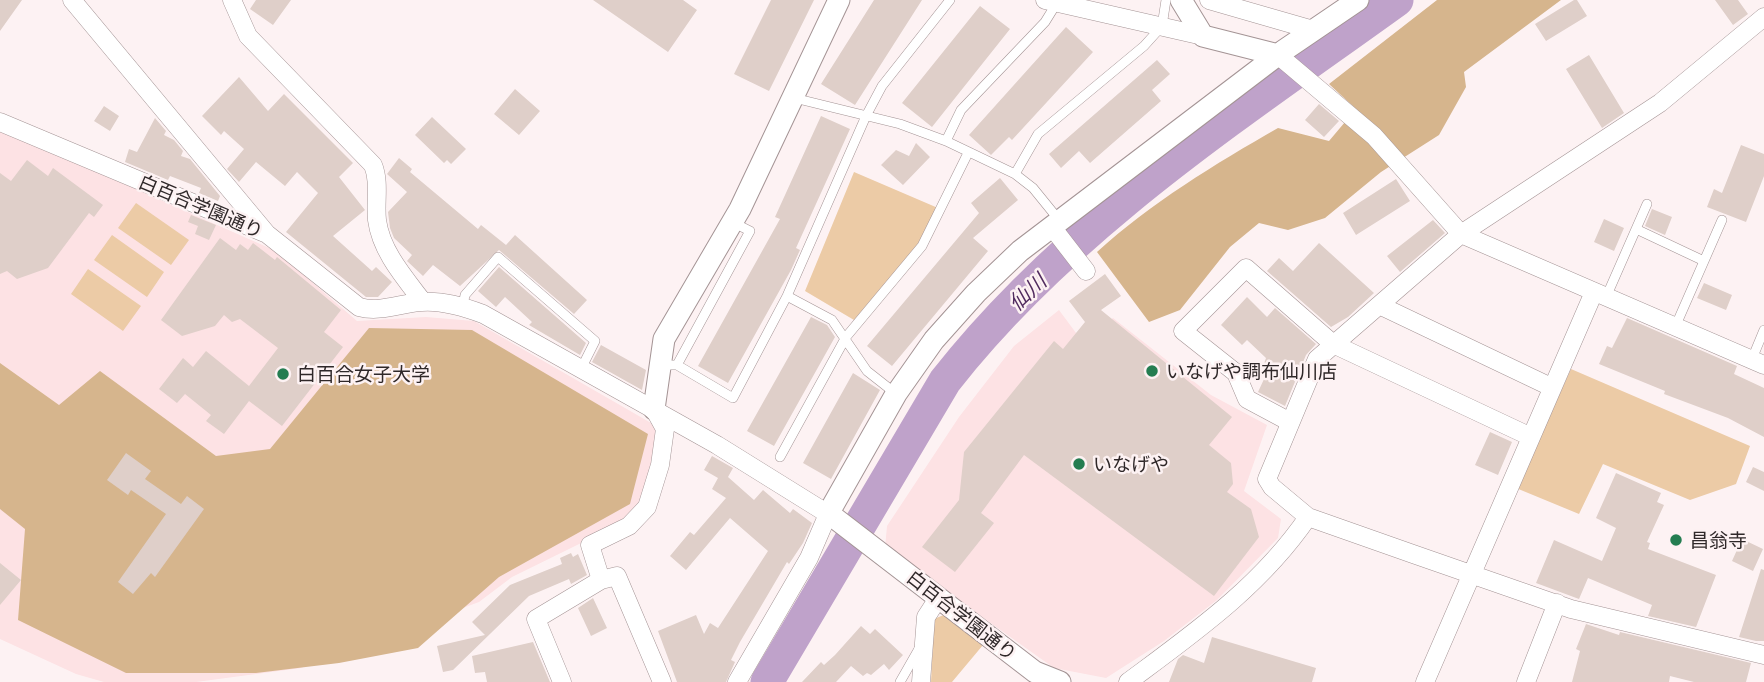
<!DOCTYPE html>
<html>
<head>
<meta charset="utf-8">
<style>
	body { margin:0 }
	canvas { display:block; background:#fdf2f3 }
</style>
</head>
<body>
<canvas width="1764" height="682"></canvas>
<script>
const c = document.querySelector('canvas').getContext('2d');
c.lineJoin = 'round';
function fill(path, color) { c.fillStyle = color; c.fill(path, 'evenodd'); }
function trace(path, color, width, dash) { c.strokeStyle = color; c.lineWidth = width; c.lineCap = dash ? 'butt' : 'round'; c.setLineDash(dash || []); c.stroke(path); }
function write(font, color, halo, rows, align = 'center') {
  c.font = font + ' Georgia,"Noto Sans JP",serif'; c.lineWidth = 5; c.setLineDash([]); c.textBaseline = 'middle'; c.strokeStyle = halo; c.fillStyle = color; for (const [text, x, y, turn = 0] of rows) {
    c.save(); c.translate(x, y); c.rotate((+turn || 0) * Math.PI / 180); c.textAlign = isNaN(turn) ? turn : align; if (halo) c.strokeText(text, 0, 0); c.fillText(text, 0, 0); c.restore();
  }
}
fill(new Path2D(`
	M0 129 276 251 357 321 426 317 474 321 658 427 654 465 641 504 628 520 512 577 479 602 301 668 196 682H104L76 674 0 639Z
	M1059 310 1082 341 1113 318 1211 395 1267 425 1244 491 1281 519 1278 538 1217 600 1164 641 1106 678 1054 668 885 548 887 526 959 417 1014 346Z`), '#fde2e4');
fill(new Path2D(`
	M854 172 938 208 928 233 854 320 805 291Z
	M136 203 189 240 171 265 118 228Z
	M112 235 164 272 147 297 94 260Z
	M88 269 141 306 123 331 71 294Z
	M1571 369 1750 446 1736 484 1690 500 1603 464 1579 514 1516 488Z
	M946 614 983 645 952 682H931L934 619Z`), '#eccba6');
fill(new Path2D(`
	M1437 0H1561L1464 72 1466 87 1439 135 1381 172 1325 218 1288 230 1259 223 1230 247 1180 310 1149 322 1097 252C1151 203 1215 164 1278 128L1329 141 1356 109 1329 84Z
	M369 328 472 330 648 434 630 504 499 577 418 648 339 663 256 673H126L18 620 25 529 0 509V363L59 405 100 371 216 456 270 449Z`), '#d6b58d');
trace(new Path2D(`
	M767 682 945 381C1066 226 1239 114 1397 0`), '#bfa2ca', 33);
fill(new Path2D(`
	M0 0H22L0 31Z
	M256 0H291L273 25 250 9Z
	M593 0H683L697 10 668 52Z
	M771 0H814L769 91 734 74Z
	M874 0H922L855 105 821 84Z
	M1574 0H1577L1587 16 1546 41 1535 24Z
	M1715 0H1738L1748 14 1733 25Z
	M980 6 1010 29 932 127 902 103Z
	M1066 27 1093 52 1012 140 1009 137 991 155 969 135Z
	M1589 55 1624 113 1602 128 1566 69Z
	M1157 60 1170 74 1152 90 1161 101 1090 163 1079 151 1061 168 1049 154Z
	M239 77 268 111 284 94 353 163 339 177 365 210 333 236 372 271 376 267 392 282 378 297H366L286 232 318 193 297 172 285 186 256 162 239 182 227 169 244 149 224 131 221 135 202 116Z
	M515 89 540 111 519 135 494 114Z
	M1319 104 1339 121 1324 137 1305 120Z
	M104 106 119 116 110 131 94 121Z
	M821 116 850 129 796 248 800 250 791 270 728 383 698 366 780 219 775 217Z
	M432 117 466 149 451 164 447 160 444 163 415 135Z
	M155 118 166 131 164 135 174 140 183 151 181 156 190 159 220 196 218 201 199 193 201 188 170 176 168 180 125 162 129 149 137 152Z
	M916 143 930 157 903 185 881 165 896 150 909 156Z
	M1741 145 1764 154V176L1746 222 1707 207 1714 189 1722 193Z
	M399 158 412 169 410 172 478 229 481 225 506 245 515 235 587 300 574 314 499 250 460 286 433 265 423 276 407 261 412 255 394 238 390 228 388 212 407 192 387 174Z
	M27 160 48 176 53 168 103 205 94 217 89 213 48 268 17 279 7 271 0 274V173L11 181Z
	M1000 178 1018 200 973 238 988 251 892 366 867 346 979 213 971 203Z
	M1396 179 1410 201 1356 235 1343 213Z
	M1652 209 1672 217 1665 235 1645 226Z
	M191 215 216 225 209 240 195 234 198 226 188 222Z
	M1604 219 1624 228 1614 251 1594 242Z
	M1433 220 1445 233 1400 272 1387 256Z
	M220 238 236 250 240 244 248 250 253 243 275 260 277 257 341 310 324 332 343 347 282 426 249 401 224 434 206 421 211 415 185 394 177 403 159 389 183 358 193 367 206 351 249 386 278 348 240 319 232 322 224 315 215 326 182 336 161 320Z
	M1319 243 1374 293 1348 317 1331 327 1267 271 1279 258 1293 271Z
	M499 267 586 343 580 355 529 325 532 322 505 297 496 307 478 291Z
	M1105 274 1121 296 1101 310 1232 417 1209 445 1231 463 1233 484 1227 492 1251 509 1259 537 1214 596 1024 455 981 513 994 523 955 572 922 547 959 500 964 452 1054 341 1063 349 1085 322 1069 301Z
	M1704 283 1732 295 1726 310 1697 298Z
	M1247 297 1267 317 1275 308 1316 344 1306 355 1285 406 1258 392 1265 377 1260 375 1266 358 1247 340 1242 345 1221 325Z
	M811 317 827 325 835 337 774 446 747 431Z
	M1627 318 1737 366 1734 374 1764 388V437L1728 418 1664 394 1665 391 1599 364 1607 346 1612 348Z
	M601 345 646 370 642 390 592 362Z
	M853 373 880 390 831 479 803 463Z
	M1490 432 1512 442 1498 475 1475 465Z
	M126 453 151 471 145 479 181 504 187 496 204 509 155 577 151 573 133 594 118 582 166 514 131 490 128 495 107 480Z
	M712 456 733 468 728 477 754 500 763 490 790 513 793 509 812 523 803 543 789 564 787 562 740 642 731 660 735 662 726 682H677L658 631 696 615 704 634 710 623 718 628 768 551 730 518 686 570 670 556 690 532 694 535 726 498 712 489 718 478 704 470Z
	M1753 467 1764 472V491L1746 482Z
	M1616 473 1661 493 1657 502 1664 505 1647 542 1650 543 1648 549 1716 575 1696 627 1648 616 1652 605 1588 578 1579 599 1536 583 1554 540 1602 561 1616 528 1596 518Z
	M1742 539 1763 549 1753 571 1732 561Z
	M571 553 573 557 578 554 587 575 571 584 569 579 529 596 453 670 443 672 437 646 485 635 472 622 510 585 562 564 560 558Z
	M0 563 21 580 0 605Z
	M1761 569 1764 570V641H1756L1739 637Z
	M593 598 607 628 591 636 578 608Z
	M1586 624 1619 635 1620 632 1751 663 1746 682H1694L1670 676 1669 682H1572L1580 651 1576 649Z
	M861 626 870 634 875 629 903 655 889 670 884 664 871 675 867 673 863 676 851 666 836 682H802L821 662 824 665 835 655Z
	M1212 637 1316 668 1312 682H1169L1178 659 1183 655 1204 663Z
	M533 642 550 682H487L485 672 475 673 472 656Z`), '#dfcfc9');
const service = new Path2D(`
	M794 98 900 124 946 141 1015 174 1033 188 1059 220
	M946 141 961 110 1045 22 1058 1
	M1015 174 1038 134 1144 46 1162 26 1166 0
	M1636 229 1704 261
	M1607 295 1647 204
	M787 296 832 320 867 371 895 393
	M463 306 465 295 498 257 595 341 580 371
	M1676 325 1722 220
	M1752 359 1764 330
	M660 365H677L733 398 787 296 866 116 882 86 950 0
	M677 365 750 231 732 222
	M780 457 846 337 922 246 968 153
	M900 682 920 647`);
const minor = new Path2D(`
	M72 0 267 234
	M232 0 248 36 373 165C380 182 375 202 377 220 381 251 404 277 423 302
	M1045 0 1203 36
	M1209 0 1313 30
	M1764 17 1660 103 1461 234 1317 359 1267 479 1272 487 1308 517 1413 554 1571 609 1764 655
	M1278 55 1374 136 1461 234 1764 365
	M0 122 267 234 359 307C380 313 401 303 421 302 442 300 464 307 483 314L717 445 836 519
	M1052 227 1086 271
	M1381 306 1551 387
	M1290 422 1247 399 1236 373 1183 331 1246 268 1333 344 1529 436
	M601 580 617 576 662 682
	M562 682 536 619 601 580 590 545 629 526 647 507 660 465 665 429 654 409
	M737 682 809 558 828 514
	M921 682 926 617 939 597
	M1128 682C1194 633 1261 586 1308 517
	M1425 682 1594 292
	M1526 682 1557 603`);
const tertiary = new Path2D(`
	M1181 0 1203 36 1278 55
	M654 409 664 339 740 209 839 0
	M828 514 896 394 934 340 976 293 1020 251 1283 51 1358 0
	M836 519 1035 672 1060 682`);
trace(service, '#a49495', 10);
trace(minor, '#a49495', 19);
trace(tertiary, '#a49495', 23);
trace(service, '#fff', 9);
trace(minor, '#fff', 18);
trace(tertiary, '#fff', 21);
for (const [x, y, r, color] of [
	[1152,371,7,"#247d51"],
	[283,374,7,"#247d51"],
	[1079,464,7,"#247d51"],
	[1676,540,7,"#247d51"]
]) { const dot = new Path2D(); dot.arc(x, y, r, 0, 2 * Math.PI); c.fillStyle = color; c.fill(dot); trace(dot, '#fdf2f3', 2.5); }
write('19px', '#2f2829', '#fdf2f3', [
	["白百合学園通り",201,206,23],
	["白百合学園通り",962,615,38]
]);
write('19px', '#2f2829', '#fdf2f3', [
	["いなげや調布仙川店",1166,371],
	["白百合女子大学",297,374],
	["いなげや",1093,464],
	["昌翁寺",1690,540]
], 'left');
write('italic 21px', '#512c5f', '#fdf2f3', [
	["仙川",1027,292,-43]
]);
</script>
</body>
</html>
